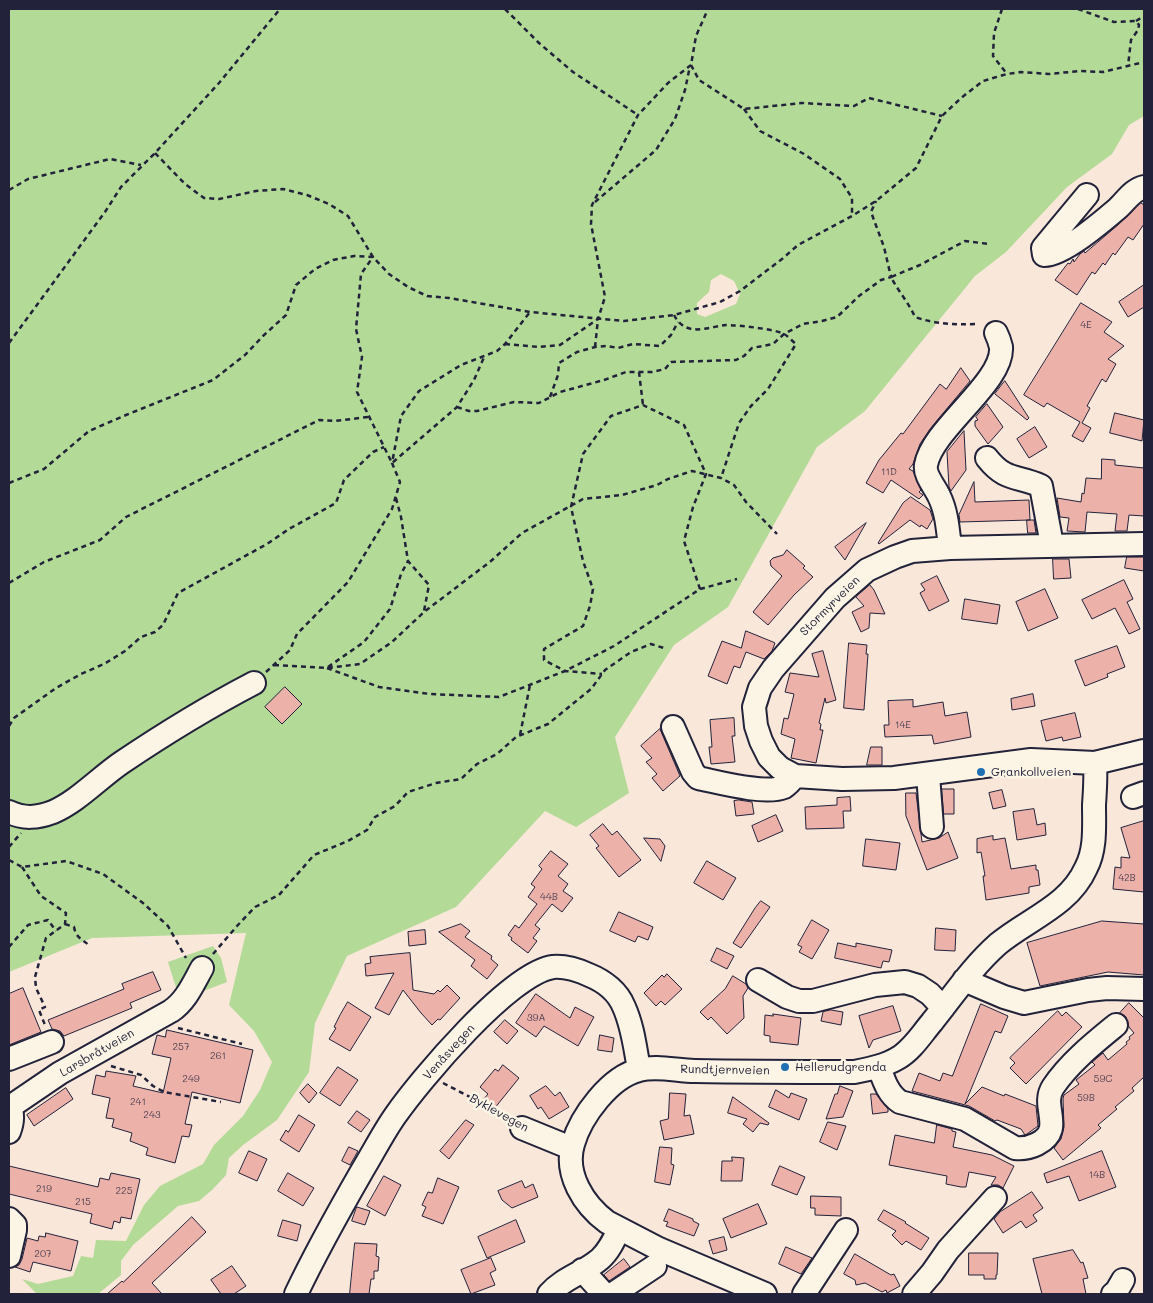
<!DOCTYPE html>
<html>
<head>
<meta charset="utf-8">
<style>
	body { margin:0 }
	#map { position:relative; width:1153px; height:1303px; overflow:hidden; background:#f9e7d9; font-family:Mali,sans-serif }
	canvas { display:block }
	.frame { position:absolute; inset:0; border:10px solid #22223b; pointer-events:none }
</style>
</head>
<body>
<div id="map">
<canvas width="1153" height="1303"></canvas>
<div class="frame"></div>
</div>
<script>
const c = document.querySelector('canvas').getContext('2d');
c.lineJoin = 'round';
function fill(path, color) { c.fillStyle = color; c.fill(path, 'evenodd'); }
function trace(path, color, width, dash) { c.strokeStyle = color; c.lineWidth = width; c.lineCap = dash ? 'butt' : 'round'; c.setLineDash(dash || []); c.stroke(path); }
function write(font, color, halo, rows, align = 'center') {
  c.font = font + ' Mali,sans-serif'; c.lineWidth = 5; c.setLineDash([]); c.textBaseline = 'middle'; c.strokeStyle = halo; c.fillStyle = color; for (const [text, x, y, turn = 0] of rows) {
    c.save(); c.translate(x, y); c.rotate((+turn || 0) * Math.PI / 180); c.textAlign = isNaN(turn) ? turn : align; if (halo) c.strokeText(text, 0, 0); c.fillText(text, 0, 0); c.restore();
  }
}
fill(new Path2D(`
	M9 9H1144V116L1129 125 1112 154 1067 187 1006 252 975 276 865 411 817 447 728 607 674 645 615 737 629 793 576 827 545 811 456 907 347 956 315 1023 309 1072 277 1120 243 1145 229 1158 226 1175 212 1190 199 1201 178 1206 133 1245 121 1261V1275L98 1294H37L22 1279 38 1284 73 1276 81 1256 93 1258 96 1240 126 1241 144 1205 160 1186 203 1164 214 1145 243 1116 260 1090 272 1062 254 1031 229 1005 246 933 92 938 9 972ZM721 274 734 281 740 294 736 304 705 317 697 314V303L709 292 711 280Z
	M213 946 221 958 227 982 180 1000 168 962Z`), '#b3da96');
const building = new Path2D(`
	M1141 203 1144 205V224L1133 240 1128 237 1115 255 1113 253 1105 265 1103 263 1095 274 1092 272 1077 295 1055 280 1068 263 1070 264 1073 259 1074 262 1080 254 1084 251 1085 253 1119 224Z
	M1144 285V307L1128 317 1119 302Z
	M1081 303 1112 322 1104 332 1124 346 1108 359 1116 364 1106 382 1102 379 1087 406 1090 408 1082 423 1091 428 1083 442 1072 436 1080 422 1047 403 1044 407 1024 395Z
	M961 368 970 381 930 429 920 444 913 464 909 469 913 471 921 490 919 492 923 495 919 499 891 480 883 493 866 483 879 460 901 433 903 434 940 384 946 389Z
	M1005 381 1029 418 1027 420 995 394Z
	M987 404 1003 427 988 444 975 426V421L978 420 976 417Z
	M1115 413 1144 420 1142 441 1110 433Z
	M1035 427 1047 447 1029 458 1017 439Z
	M964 431 966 470 951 491 949 487 947 452Z
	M1102 459 1115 460V465L1144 468V516L1129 515 1127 531H1115L1117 514 1087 512 1085 532 1067 531 1069 518 1060 517 1057 498 1081 502 1082 493 1084 494 1086 478 1101 479Z
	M974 482 975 502 1029 500 1030 520 960 522 959 515Z
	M911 497 930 510 933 519 927 529 921 525 920 527 910 520 879 544 878 543 903 503Z
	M1027 520H1034L1036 533H1028Z
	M866 523 845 560 835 547Z
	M787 550 805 566 803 568 813 577 794 595 768 625 753 612 782 576 771 566 770 561 773 558 783 555Z
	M1127 557H1144V571L1125 568Z
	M1053 559H1069L1071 578 1054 579Z
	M937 576 949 601 929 611 920 593 925 590 921 584Z
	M1124 580 1133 599 1127 602 1140 629 1129 634 1115 608 1092 619 1082 600Z
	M870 585 874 590 885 614 870 613 869 628 861 632 852 612 864 606 856 597Z
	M1045 589 1058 618 1028 631 1016 602Z
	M965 599 1000 605 997 624 962 619Z
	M746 631 773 642 775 643 772 651 764 659 746 652 740 668 734 666 727 684 708 676 722 641 741 648Z
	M849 643 867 645 866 654H868L864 710 844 708Z
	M1117 646 1125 667 1107 674 1108 677 1085 686 1075 661Z
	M823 651 836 700 826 703 825 698 819 723 821 724 820 730H823L816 763 791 758 795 739 781 734 784 718 788 719 794 694 785 692 790 673 819 677 812 654Z
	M285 687 302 704 282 724 265 707Z
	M1033 694 1035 706 1012 710 1011 699Z
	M913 700V707L943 702 945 716 967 712 971 737 934 744 932 735 885 737 884 725H889L888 701Z
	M1075 713 1081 737 1063 741 1062 737 1046 741 1041 721Z
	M734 718 735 736H732L735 762 711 764 709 747H712L710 720Z
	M660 729 680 776 663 791 652 778 657 774 646 762 652 758 641 746Z
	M871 747H882V765H867Z
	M942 789H954V814H944Z
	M1002 790 1006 806 993 809 989 793Z
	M906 793H916L922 842 939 838 948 832 958 858 927 870 906 816Z
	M850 797 851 811H843L844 828 806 829 805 807 837 805V798Z
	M739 800 752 802 754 814 736 816 734 801Z
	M1034 809 1037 825 1045 823 1046 835 1017 840 1013 812Z
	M776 815 783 831 758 842 752 826Z
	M1144 821V892L1113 889 1115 867 1121 868V857L1130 858 1121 828Z
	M603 824 612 835 617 831 641 860 619 877 596 848 599 846 590 835Z
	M993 836V840L1005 838 1011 869 1036 865V870H1038L1040 885 1029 887V893L986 900 983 876H985L981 852 977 853V839Z
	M644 838 660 839 665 846 661 861Z
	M866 839 900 843 896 870 863 866Z
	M551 851 568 864 558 876 568 884 563 891 573 898 562 912 552 904 535 925 540 929 533 938 537 941 528 953 511 940 512 938 508 935 515 925 519 928 537 904 528 897 535 887 531 884 542 869 539 866Z
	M707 861 736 878 723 900 694 883Z
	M761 901 770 907 741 948 733 943 755 908Z
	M619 912 653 927 648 940 638 936 635 942 610 931Z
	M812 920 829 930 812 959 799 952 802 947 798 945Z
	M1102 921 1144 924V975L1108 972 1040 986 1027 943Z
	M461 924 470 931 465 937 492 956 491 959 498 965 487 979 471 966 475 960 439 932Z
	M936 928 956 930 955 951 935 950Z
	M425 930 426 944 409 946 408 932Z
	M838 943 856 947V943L892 950 889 962 883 961 881 968 835 958Z
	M717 948 734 956 727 969 711 961Z
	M410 953 413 990 434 994 438 990 440 992 447 985 460 998 440 1020 438 1019 432 1025 421 1013 403 990 389 1015 375 1008 394 973 366 976 365 964 371 963 370 957Z
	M153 972 161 990 130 1003 132 1008 64 1036 60 1031 52 1029 48 1020 124 989 122 984Z
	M667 974 682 989 665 1005 661 1001 656 1006 644 993 662 975 664 977Z
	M733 976 746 984 748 988 743 996 744 1018 727 1034 711 1017 708 1020 700 1012 725 989Z
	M23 988 41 1032 9 1045V994Z
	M536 994 570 1018 575 1007 594 1017 578 1046 544 1026 536 1037 516 1023Z
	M348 1002 371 1017 350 1051 329 1039 336 1028 334 1027 340 1015Z
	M1129 1003 1144 1018V1077L1132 1088 1134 1091 1115 1107 1117 1109 1098 1125 1101 1128 1063 1160 1054 1148 1061 1139 1064 1127 1063 1098 1064 1095 1079 1084 1076 1080 1095 1065 1092 1062 1103 1053 1108 1060 1127 1044 1126 1042 1130 1039 1129 1037 1134 1033 1129 1027 1126 1017 1120 1013Z
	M981 1004 1008 1016 1001 1033 995 1031 965 1104 982 1087 1004 1096 1005 1094 1036 1106 1038 1126 1027 1134 1025 1135 1021 1129 997 1120 995 1121 969 1106 912 1091 919 1073 940 1081 943 1073 952 1076Z
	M893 1006 901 1031 873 1040 869 1048 859 1016Z
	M831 1010 843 1012 841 1025 821 1021 823 1012Z
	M1058 1011 1062 1016 1066 1012 1082 1027 1026 1084 1010 1068 1015 1063 1010 1058Z
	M773 1014 801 1018 798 1045 770 1042V1036L764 1035 765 1015 773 1016Z
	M505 1020 518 1031 507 1044 494 1032Z
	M167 1030 253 1050 240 1103 192 1092 185 1124 192 1125 189 1137 182 1136 175 1163 146 1155 148 1148 130 1141 132 1133 112 1127 114 1119 106 1118 110 1098 92 1094 96 1075 105 1077 106 1071 136 1076 133 1086 163 1093 171 1058 152 1054 157 1035 165 1037Z
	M600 1035 614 1038 612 1052 598 1050Z
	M503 1065 519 1078 494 1109 483 1100 488 1094 480 1087 495 1069 498 1071Z
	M338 1067 358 1080 340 1106 320 1093Z
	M308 1084 317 1093 309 1103 300 1093Z
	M546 1086 555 1096 560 1092 569 1107 549 1119 541 1107 538 1109 530 1096Z
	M840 1086 853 1091 843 1117 826 1119 835 1094H837Z
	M66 1088 73 1099 34 1126 27 1115Z
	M776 1090 789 1098 791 1093 807 1099 799 1120 769 1107Z
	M670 1093 686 1094 684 1116 690 1115 694 1134 664 1140 660 1121 668 1119Z
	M871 1094H876L888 1109V1112L873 1114Z
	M733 1097 769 1123 768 1125 760 1123 753 1132 743 1124 747 1119 728 1113Z
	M357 1111 370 1120 361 1132 348 1123Z
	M299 1115 315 1125 299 1152 280 1140 286 1130 288 1132Z
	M466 1120 474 1125 449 1159 440 1151Z
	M828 1122 846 1126 837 1150 820 1142Z
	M937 1125 952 1129V1131L956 1132 953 1147 992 1155 1014 1166 1003 1188 998 1185H991L996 1177 969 1172 966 1187H961L946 1184 947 1176 889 1165 895 1135 934 1143Z
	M349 1147 358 1151 350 1165 342 1161Z
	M660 1147 672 1148 671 1164 674 1165 670 1185 655 1182Z
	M249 1151 267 1159 257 1181 239 1173Z
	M1102 1151 1116 1187 1079 1201 1069 1176 1047 1183 1044 1174Z
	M732 1157 744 1158 742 1181H721L722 1161H732Z
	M9 1166 98 1187 100 1178 109 1180 111 1173 140 1179 131 1219 121 1217 120 1223 114 1221 112 1229 90 1223 92 1214 9 1194Z
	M780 1166 805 1177 797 1195 772 1185Z
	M288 1173 314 1188 303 1206 278 1191Z
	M384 1176 401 1185 385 1216 367 1206Z
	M438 1178 459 1187 443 1224 422 1216 426 1207 422 1205 428 1192 432 1193Z
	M522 1181 525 1188 533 1184 538 1197 512 1208 502 1200 498 1191Z
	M1032 1192 1043 1208 1033 1215 1037 1221 1026 1228 1021 1221 1003 1233 994 1219 1000 1212Z
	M811 1196 841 1197V1216L815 1215V1208H811Z
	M758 1204 767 1224 731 1238 723 1219Z
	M357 1207 370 1211 365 1225 352 1221Z
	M669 1209 693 1219V1221L699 1224 694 1236 666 1226 668 1222 664 1221Z
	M884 1210 906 1222 905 1223 929 1238 921 1250 906 1241 902 1245 892 1235 896 1231 878 1220Z
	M192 1217 206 1232 152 1283 162 1294H107L122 1281 123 1282Z
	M283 1220 301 1225 297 1241 278 1236Z
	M516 1220 525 1242 487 1258 478 1237Z
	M46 1233 78 1241 71 1271 33 1262 30 1272 15 1267 19 1265 22 1259 27 1238 38 1241 39 1236 45 1237Z
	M724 1237 727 1250 713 1254 709 1241Z
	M355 1243 377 1244 376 1256 379 1257 378 1271H374V1279H371L369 1294H350Z
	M786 1247 812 1258 801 1274 779 1264Z
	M1073 1250 1081 1263 1083 1262 1088 1278 1083 1279 1086 1294H1042L1033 1259Z
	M969 1253H998L997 1275H996V1279H984V1275H969Z
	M855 1254 891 1275 894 1274 900 1286 887 1293 886 1290 882 1292 865 1283 856 1285 855 1280 844 1274Z
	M491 1258 496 1270 490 1273 495 1285 471 1294 461 1270Z
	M624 1259 630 1267 609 1281 604 1275Z
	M232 1266 246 1286 234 1294H221L211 1280Z`);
fill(building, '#ecb1a8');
trace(building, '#22223b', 1);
const minor = new Path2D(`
	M1087 195 1043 248 1044 255C1062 256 1103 221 1117 209 1126 201 1132 190 1144 187
	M987 458C1006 482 1017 475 1041 486L1052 545
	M1144 544 950 548 912 551 895 557 867 570 835 598 773 669 760 688 754 707 756 726 761 741 769 757 780 768 795 776 842 779 894 778 1031 760 1095 763 1144 751
	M950 548C948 531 947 512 939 496 935 487 924 475 926 465 932 429 1004 382 1001 347 1000 343 998 337 996 333
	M673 727 693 772 698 778C718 782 765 795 784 787 789 784 792 780 795 776
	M928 775 932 827
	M1133 797 1144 793
	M9 812C24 819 37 818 53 812 78 801 98 779 121 763 164 734 208 707 254 683
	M758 980 787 997 799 1001H813L875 985 905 982 918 986 930 994 943 1008
	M964 980 1004 997 1024 1003 1088 990 1107 988 1144 989
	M9 1059 52 1042
	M879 1067C884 1081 888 1094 900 1102L965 1119 1015 1148C1023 1149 1029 1148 1037 1144 1066 1129 1040 1107 1053 1087 1069 1063 1094 1043 1116 1025
	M9 1106C14 1114 12 1124 9 1132
	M10 1107 60 1073 171 1011C186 1001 193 984 202 968
	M522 1128 571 1148
	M9 1219 15 1225V1230L9 1256
	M582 1270 604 1294
	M296 1294C316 1252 339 1211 362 1171 373 1153 383 1133 395 1116 420 1080 510 973 553 967 565 966 578 970 589 975 604 981 618 992 624 1007 633 1027 635 1048 639 1069
	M549 1294C563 1278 584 1273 600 1259 609 1251 614 1240 619 1229
	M613 1294 655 1266
	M765 1294 659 1249 607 1222C584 1205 564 1174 573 1144 581 1116 610 1077 639 1070 657 1065 677 1071 695 1071 748 1072 801 1072 854 1072 869 1069 885 1066 898 1058 912 1050 921 1035 932 1022 953 996 972 967 998 944 1028 919 1069 906 1086 868 1096 849 1094 826 1094 805 1095 791 1096 777 1095 763
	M804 1294 846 1230
	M914 1294 932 1273 948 1250 995 1198
	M1113 1294 1116 1292 1123 1280`);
trace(minor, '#22223b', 26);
trace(new Path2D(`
	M505 9 539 43 573 72 638 115
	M1002 9 994 33 993 56 1007 74
	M1078 9 1114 22 1136 21 1139 25 1138 30 1131 40 1128 66
	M1136 21 1144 16
	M691 65 699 80 744 109 802 103 854 106 869 98 942 116
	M744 109 760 131 804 154 840 179 852 198V216
	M155 153 185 184 204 198 219 199 256 191 283 189 307 195 329 204 348 216 373 257 389 274 408 287 427 296 449 298 530 312 624 321 674 315 720 302 740 291 782 259 798 245 852 216 876 201 916 168 942 116 961 98 983 81 1007 74 1021 72 1049 74 1080 71 1103 72 1144 62
	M9 190 28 179 110 159 141 165
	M595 202 656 150 675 119 685 90 690 66
	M674 315C686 338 707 327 726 325 736 325 776 329 784 334 788 336 792 341 796 344L768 389 751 406 739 423 721 478
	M975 324C954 325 935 324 915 317 909 303 898 291 891 277L920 265 965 241 989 244
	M9 343 105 212 121 187 155 153 219 83 280 9
	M505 344 539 347 560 345 598 319 605 297 591 224 592 205 638 115 668 83 691 65 696 36 708 9
	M595 347 598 319
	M639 372 643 405
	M550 397 558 375 559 363 577 352 595 347 607 346 618 348 633 344 660 346 671 335 678 322
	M457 407 469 411H477L514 402 539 403 560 392 604 380 626 372H652L665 369 671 362 736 360 744 356 752 348 773 344 784 334 803 324 822 321 837 317 859 296 881 280 891 277 884 247 871 212 876 201
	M9 483 44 469 89 431 126 415 213 380 245 355 263 336 286 315 296 285 315 269 333 260 354 256 373 257 361 274 356 329 362 357 357 392 392 463 457 407 474 380 485 355
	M396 498 401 517 408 561 429 585 424 611
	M9 583 44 562 100 540 126 517 319 420 335 421 368 417
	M700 589 737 579
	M274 665 327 668 360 664 392 642 424 612 491 561 522 533 583 499 622 495 657 485 668 479 692 471 721 478 734 485 746 502 777 534
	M328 667 364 642 390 609 401 574 408 561
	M327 668 379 687 430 694 499 697 565 671 614 646 700 589 684 541 693 507 706 474 684 425 643 405 611 416 583 454 571 507 583 561 593 589 590 606 583 626 544 649V660L565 671 602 674
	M266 672 290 650 297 634 348 582 392 509 400 482 392 463 401 416 419 391 461 365 497 351 505 344 530 312
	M9 726 14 718 56 688 81 674 104 664 125 651 141 637 155 632 163 625 178 593 267 544 289 529 336 503 344 480 373 452 384 447
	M520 735 530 685
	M9 847 21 833
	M9 860 22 867 66 861 103 874 143 903 168 926 186 958
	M22 867 41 896 66 913 65 924 46 938 35 977 36 988 45 1007 39 1010 45 1025
	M65 924 74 927C76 938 82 939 90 946
	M9 947 28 925 48 920 56 931
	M213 954 237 926 255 907 279 895 314 855 348 841 367 830 375 817 395 806 408 792 436 783 461 779 477 764 497 754 516 737 548 724 591 689 605 670 631 652 651 644 667 649
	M178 1028 242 1044
	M111 1066 141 1075 153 1086 164 1092 221 1102
	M443 1083 470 1097 485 1108 507 1120`), '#22223b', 2.5, [5, 4]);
trace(minor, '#fcf5e5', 22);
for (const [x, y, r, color] of [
	[981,772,5,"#1f6fb2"],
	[785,1067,5,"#1f6fb2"]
]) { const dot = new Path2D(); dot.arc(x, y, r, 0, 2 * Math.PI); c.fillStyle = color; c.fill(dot); trace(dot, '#fcf5e5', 2); }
write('10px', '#544656', null, [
	["4E",1086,325],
	["11D",889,472],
	["14E",903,725],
	["42B",1127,878],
	["44B",549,897],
	["39A",536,1018],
	["257",181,1047],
	["261",218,1056],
	["249",191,1079],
	["59C",1103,1079],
	["59B",1086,1098],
	["241",138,1102],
	["243",152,1115],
	["14B",1097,1175],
	["219",44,1189],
	["225",124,1191],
	["215",83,1202],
	["207",43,1254]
]);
write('12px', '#22223b', '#fcf5e5', [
	["Stormyrveien",830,606,-45],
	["Venåsvegen",449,1052,-48],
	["Larsbråtveien",97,1053,-30],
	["Rundtjernveien",725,1070,1],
	["Byklevegen",499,1113,29]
]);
write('12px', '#22223b', '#fcf5e5', [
	["Grankollveien",991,772],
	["Hellerudgrenda",795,1067]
], 'left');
</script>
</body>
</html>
